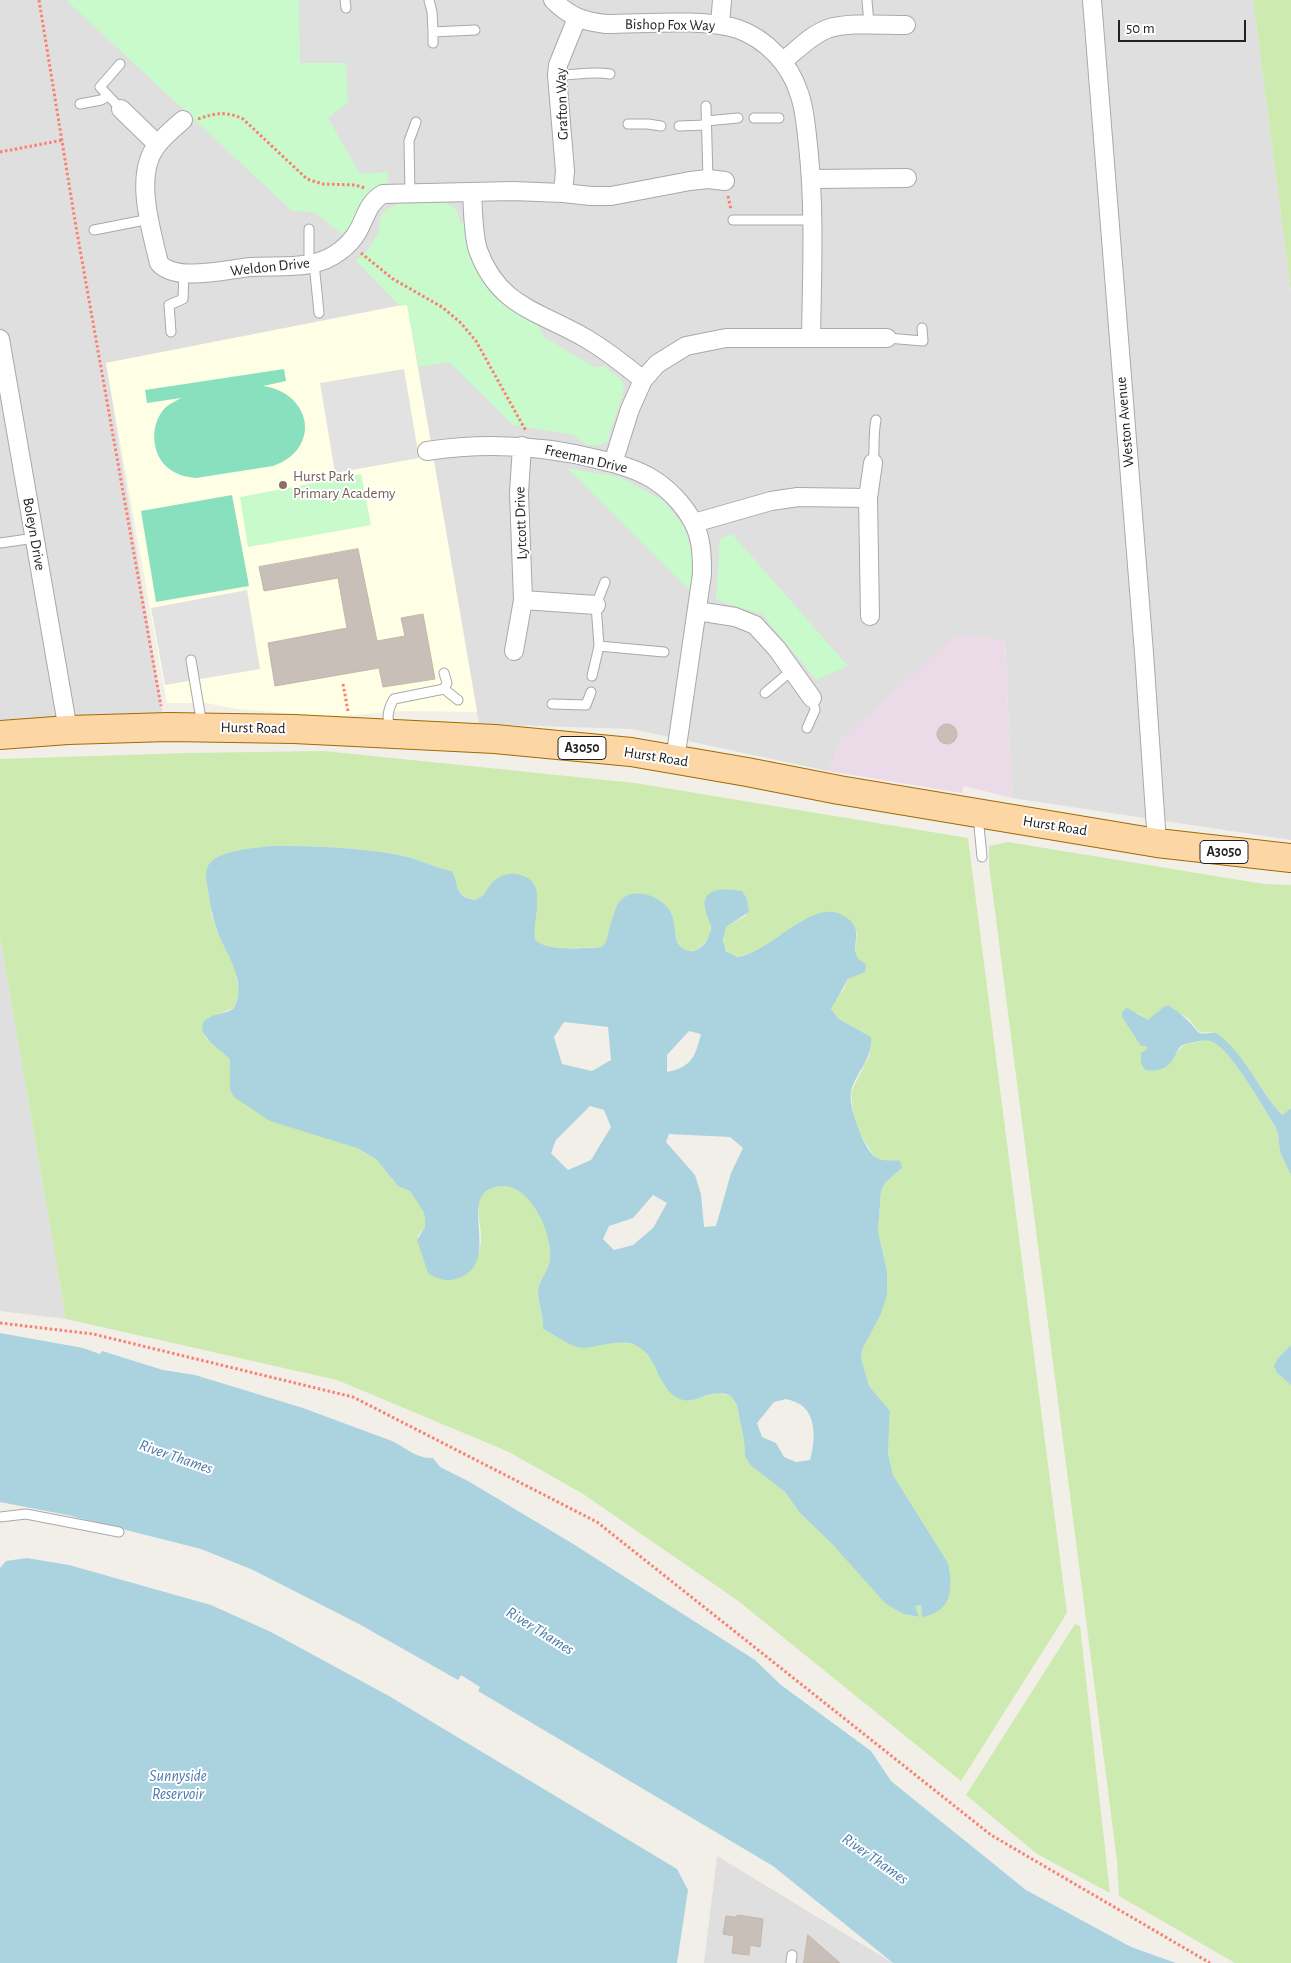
<!DOCTYPE html>
<html>
<head>
<meta charset="utf-8">
<style>
	body { margin:0 }
	#map { position:relative; width:1291px; height:1963px; overflow:hidden; background:#f2efe9; font-family:"Alegreya Sans",sans-serif }
	canvas { display:block }
	.scale { position:absolute; left:1118px; top:20px; width:128px; height:22px; box-sizing:border-box; border:2px solid #222; border-top:0; padding-left:6px; font-size:15px; line-height:18px; white-space:nowrap; color:#222; -webkit-text-stroke:4px #fff; paint-order:stroke }
</style>
</head>
<body>
<div id="map">
<canvas width="1291" height="1963"></canvas>
<div class="scale">50 m</div>
</div>
<script>
const c = document.querySelector('canvas').getContext('2d');
c.lineJoin = 'round';
function fill(path, color) { c.fillStyle = color; c.fill(path, 'evenodd'); }
function trace(path, color, width, dash) { c.strokeStyle = color; c.lineWidth = width; c.lineCap = dash ? 'butt' : 'round'; c.setLineDash(dash || []); c.stroke(path); }
function write(font, color, halo, rows, align = 'center') {
  c.font = font + ' "Alegreya Sans",sans-serif'; c.lineWidth = 4; c.setLineDash([]); c.textBaseline = 'middle'; c.strokeStyle = halo; c.fillStyle = color; for (const [text, x, y, turn = 0] of rows) {
    c.save(); c.translate(x, y); c.rotate((+turn || 0) * Math.PI / 180); c.textAlign = isNaN(turn) ? turn : align; if (halo) c.strokeText(text, 0, 0); c.fillText(text, 0, 0); c.restore();
  }
}
fill(new Path2D(`
	M0 0H1253L1291 292V840L1012 798 1005 640 844 736 828 771 632 729 479 724 407 305 106 363 163 715 0 724Z
	M0 937 66 1319 0 1311Z
	M717 1856 893 1963H704Z`), '#e0dfdf');
fill(new Path2D(`
	M957 635 1005 640 1012 798 964 786 962 793 828 771 844 736Z`), '#ebdbe8');
fill(new Path2D(`
	M407 304 477 712 402 711 343 716H321L237 709 206 703H167L106 363Z`), '#ffffe5');
fill(new Path2D(`
	M1253 0H1291V292Z
	M324 751 635 783 968 838 1067 1613 961 1781 737 1600 583 1494 509 1452 337 1380 66 1319 0 937V759L187 753ZM272 846C315 846 361 847 404 856 421 860 435 868 452 871 456 876 454 880 456 886 459 896 475 904 483 896 486 893 489 887 492 883L534 933V940C549 952 584 947 602 947L606 942 671 913C673 923 674 935 679 944 687 961 707 945 710 933 713 925 707 914 704 907L747 915 726 927C723 944 720 947 736 957L756 952 803 921 857 932 855 956 858 960 843 990 832 1004 831 1009 839 1019 871 1037 870 1054 851 1092 853 1112 857 1129 874 1156 884 1161 895 1160 902 1168 885 1183 881 1191 878 1231 887 1271 881 1314 862 1350 861 1358 869 1386 890 1411 888 1453 893 1475 948 1563 922 1616 921 1605 915 1606 918 1617 904 1614 800 1513 785 1492 750 1465 745 1456 744 1441 737 1405 731 1396 717 1393 689 1401 666 1389 654 1364 645 1352 637 1345 620 1342 578 1347 543 1329C544 1316 538 1304 538 1291 538 1281 549 1271 550 1260 554 1232 528 1176 492 1187 469 1195 483 1225 481 1242 479 1257 474 1268 461 1277L417 1237 425 1227V1217L423 1211 410 1190 398 1186 376 1159 357 1148 230 1089V1059L205 1037 208 1018 234 1008 239 992 235 969 217 931 211 913 234 851Z
	M1008 842 1264 884 1291 885V1108L1282 1115 1274 1106 1242 1059 1212 1032C1193 1035 1198 1026 1186 1017 1180 1013 1169 1011 1162 1008L1148 1021 1138 1013 1122 1017 1141 1045 1147 1046V1049L1141 1053V1063L1173 1060C1179 1048 1183 1043 1196 1042 1201 1041 1207 1040 1212 1041 1231 1048 1263 1107 1275 1126L1278 1133 1280 1152 1291 1175V1345L1278 1358 1277 1373 1291 1385V1963H1235L1119 1896 1117 1861 989 865V846Z
	M1075 1624 1080 1626 1110 1893 1037 1854 966 1795Z`), '#cdebb0');
fill(new Path2D(`
	M66 0H299L300 63H346L348 102 328 118 360 174 388 172V182L365 196 352 223 342 234 314 212 292 211Z
	M445 203C456 207 458 211 460 223H464L471 256 478 271 503 302 537 322 544 337 594 367 605 366 622 380 624 390 607 442C596 449 582 445 574 435L513 425 449 362 419 367 407 305 400 306 356 261C367 250 384 234 379 218L387 209 399 204Z
	M567 468 620 477 664 501 684 527 696 566 692 593Z
	M361 474 371 525 248 547 240 497Z
	M732 534 848 666 816 680 762 614 716 600 720 539Z`), '#c8facc');
fill(new Path2D(`
	M284 369 286 381 263 386C312 393 322 449 273 466L196 478C188 477 181 476 174 472 151 460 148 426 165 408 169 404 176 401 181 398L147 403 145 390Z
	M232 495 249 586 156 602 141 511Z`), '#88e0be');
fill(new Path2D(`
	M404 369 419 458 335 473 320 383Z
	M247 590 260 669 165 685 151 608Z`), '#e2e2e2');
fill(new Path2D(`
	M272 846C315 846 361 847 404 856 421 860 435 868 452 871 458 880 454 890 465 897 469 899 475 901 479 898 485 896 487 888 491 884 500 873 514 871 526 877 535 882 537 888 537 898 538 913 533 926 535 940 549 952 584 948 602 947L606 942C609 932 613 911 619 902 632 885 663 896 671 913 676 922 673 938 680 946 683 950 689 952 694 951 699 949 703 946 706 942 708 937 711 933 711 927 710 921 706 915 705 909 701 885 728 889 742 891L747 899 749 912 726 927 723 941 726 951 737 957C770 954 811 898 842 915 872 930 841 952 866 964L865 972 848 979 831 1009 839 1019 871 1037C873 1059 856 1072 851 1091 848 1107 863 1146 874 1156 883 1163 891 1159 900 1161L902 1168 885 1183 881 1191 878 1231 887 1271V1294L881 1314 862 1350 861 1358 869 1386 890 1411 888 1453 893 1475 948 1563C953 1589 953 1611 922 1617L921 1605 915 1606 919 1617 904 1614 886 1604 833 1545 800 1513 785 1492 750 1465 745 1456 744 1441 737 1405 731 1396C711 1387 697 1404 683 1400 657 1393 660 1358 637 1346 619 1336 592 1351 577 1347 565 1343 553 1334 543 1329 544 1316 538 1304 538 1291 538 1281 549 1271 550 1259 553 1237 534 1193 510 1187 503 1185 491 1186 485 1192 465 1211 500 1266 456 1279 445 1282 438 1279 428 1273L417 1240 425 1227V1217L423 1211 410 1191 398 1186 376 1159 357 1148 270 1121 234 1097 230 1089V1059C222 1051 189 1030 208 1018 216 1013 226 1014 234 1008 248 981 226 955 217 930 212 916 210 903 208 889 206 881 204 870 210 863 221 850 255 848 272 846ZM564 1022 608 1027 611 1060 592 1071 562 1064 554 1037ZM689 1031 701 1034C695 1057 692 1067 667 1072V1055ZM590 1106 604 1110 611 1127 591 1160 568 1170 551 1153 556 1140ZM669 1134 730 1137 743 1148 731 1173 716 1226 704 1227 701 1194 695 1175 666 1142ZM653 1195 667 1203 653 1228 633 1245 614 1250 603 1239 609 1226 633 1218ZM786 1399C790 1400 797 1402 801 1405 817 1416 815 1443 810 1460L796 1462 784 1457 776 1443 762 1437 757 1423 774 1402Z
	M1168 1005C1177 1011 1185 1017 1192 1025 1195 1028 1197 1032 1200 1033 1207 1035 1212 1030 1219 1035 1246 1056 1259 1090 1282 1115L1291 1108V1175L1280 1152 1278 1133 1275 1126C1263 1107 1231 1050 1213 1042 1207 1039 1200 1041 1194 1042 1189 1043 1183 1044 1180 1047 1177 1050 1176 1055 1174 1058 1167 1069 1158 1072 1145 1070L1141 1063V1053L1147 1049V1046H1141L1122 1017V1012L1126 1008 1129 1009 1148 1020 1162 1008Z
	M0 1333 83 1348 100 1354 102 1351 163 1370 195 1375 303 1408 392 1441C407 1448 416 1459 433 1458L440 1467 468 1481 570 1542 755 1660 781 1685 871 1751 891 1781 1026 1890 1131 1947 1176 1963H893L773 1866 478 1691 480 1687 461 1675 458 1680 359 1624 253 1570 201 1549 67 1515 0 1502Z
	M1291 1345V1385L1277 1373 1274 1366 1278 1358Z
	M27 1558 69 1565 211 1605 271 1632 389 1696 677 1869 688 1890 677 1963H0V1568L6 1561Z`), '#aad3df');
const building = new Path2D(`
	M358 549 377 641 405 636 401 618 423 614 435 679 383 687 379 668 275 686 268 643 347 628 338 578 264 591 259 567Z
	M937 734a10 10 0 1 1 20 0a10 10 0 1 1-20 0Z
	M738 1915 763 1919 760 1947 750 1945 749 1955 732 1953 734 1936 723 1934 726 1916 735 1917Z
	M808 1935 840 1963H804Z`);
fill(building, '#c7bfb8');
trace(building, '#c4b6ab', 1);
const service = new Path2D(`
	M345 0 346 8
	M429 0 432 12 433 32 475 30
	M867 0 869 25
	M433 32V43
	M120 64 100 87 121 109
	M557 75C576 75 592 71 610 74
	M80 104 101 100 108 96
	M706 106 708 179
	M754 118H779
	M706 121 738 118
	M628 124H648L661 126
	M679 126 706 125
	M410 193 409 141 416 122
	M733 220H813
	M94 230 150 219
	M314 263 319 313
	M309 264V229
	M171 332 169 305 183 299 184 273
	M887 338 923 341 922 328
	M873 463C875 448 873 434 876 420
	M0 543 35 538
	M599 646 664 652
	M191 660 202 725
	M444 673 447 683 444 689
	M592 676 599 646 596 605 605 582
	M765 693 791 671
	M552 704 586 705 591 692
	M807 728 815 710 812 698
	M390 731C387 719 387 710 394 699L444 689 458 700
	M978 816 982 857
	M0 1517 26 1514 119 1532
	M791 1963 792 1955`);
const minor = new Path2D(`
	M553 0C570 17 582 21 606 24 644 24 703 18 738 29 766 39 790 64 799 93 805 109 806 128 808 145 815 209 812 273 811 338
	M1092 0 1144 653 1157 843
	M720 25 722 0
	M783 61C796 51 811 35 827 29 846 22 884 25 906 25
	M121 109 157 144
	M183 120C175 127 165 135 158 144 133 173 151 229 159 263 176 283 228 269 251 267 281 265 315 271 340 251 347 246 354 238 358 231 366 217 368 202 383 194L513 191 563 193 591 196H611L690 181 708 179 725 181
	M812 179 907 178
	M472 192C473 209 473 234 478 250 499 308 540 311 587 339 607 351 625 365 643 380
	M563 193 565 171 557 75 558 65 577 18
	M0 339 68 730
	M427 451C486 442 543 445 601 460 618 464 636 469 651 478 668 488 684 505 693 522 702 538 702 557 702 574L675 760
	M613 463 630 409 643 380 657 364 686 346 726 338H887
	M694 523 771 501 798 497 868 498
	M523 600 596 605
	M697 611 735 617 755 625 777 649 812 698
	M870 616 868 498 873 463
	M514 651 523 600 519 493 522 446`);
const primary = new Path2D(`
	M0 735 68 730 169 727 294 729 495 739 631 752 747 772 839 790 1157 843 1291 858`);
trace(service, '#a9a9a9', 11);
trace(minor, '#a9a9a9', 20);
trace(primary, '#a06b00', 30);
trace(new Path2D(`
	M39 0 75 221 161 706
	M198 119C215 113 227 111 243 119L307 179 323 184 355 185 365 188
	M0 152 63 140
	M728 196 731 210
	M361 253 393 279 442 307 461 323 476 341 526 431
	M343 684 348 711
	M0 1323 93 1334 353 1397 597 1522 991 1835 1210 1963`), '#fa8072', 3, [2.5, 2.5]);
trace(service, '#fff', 9);
trace(minor, '#fff', 18);
trace(primary, '#fcd6a4', 28);
for (const [x, y, r, color] of [
	[283,485,5,"#8d6e63"]
]) { const dot = new Path2D(); dot.arc(x, y, r, 0, 2 * Math.PI); c.fillStyle = color; c.fill(dot); trace(dot, '#fff', 2); }
for (const [x, y, w] of [
	[582,748,48],
	[1224,852,48]
]) { const box = new Path2D(); box.roundRect(x - w / 2, y - 11.5, w, 23, 4); c.fillStyle = '#fff'; c.fill(box); trace(box, '#222', 1); }
write('bold 14px', '#222', null, [
	["A3050",582,748],
	["A3050",1224,852]
]);
write('15px', '#222', '#fff', [
	["Bishop Fox Way",670,25,1],
	["Grafton Way",562,104,-92],
	["Weldon Drive",270,267,-6],
	["Weston Avenue",1125,422,-95],
	["Freeman Drive",586,459,13],
	["Lytcott Drive",521,523,-92],
	["Boleyn Drive",34,534,80],
	["Hurst Road",253,728,1],
	["Hurst Road",656,757,9],
	["Hurst Road",1055,826,9]
]);
write('15px', '#785e54', '#fff', [
	["Hurst Park",293,476],
	["Primary Academy",293,493]
], 'left');
write('italic 16px', '#4a7aab', '#fff', [
	["River Thames",176,1457,19],
	["River Thames",540,1631,32],
	["Sunnyside",178,1776],
	["Reservoir",178,1794],
	["River Thames",875,1859,35]
]);
</script>
</body>
</html>
